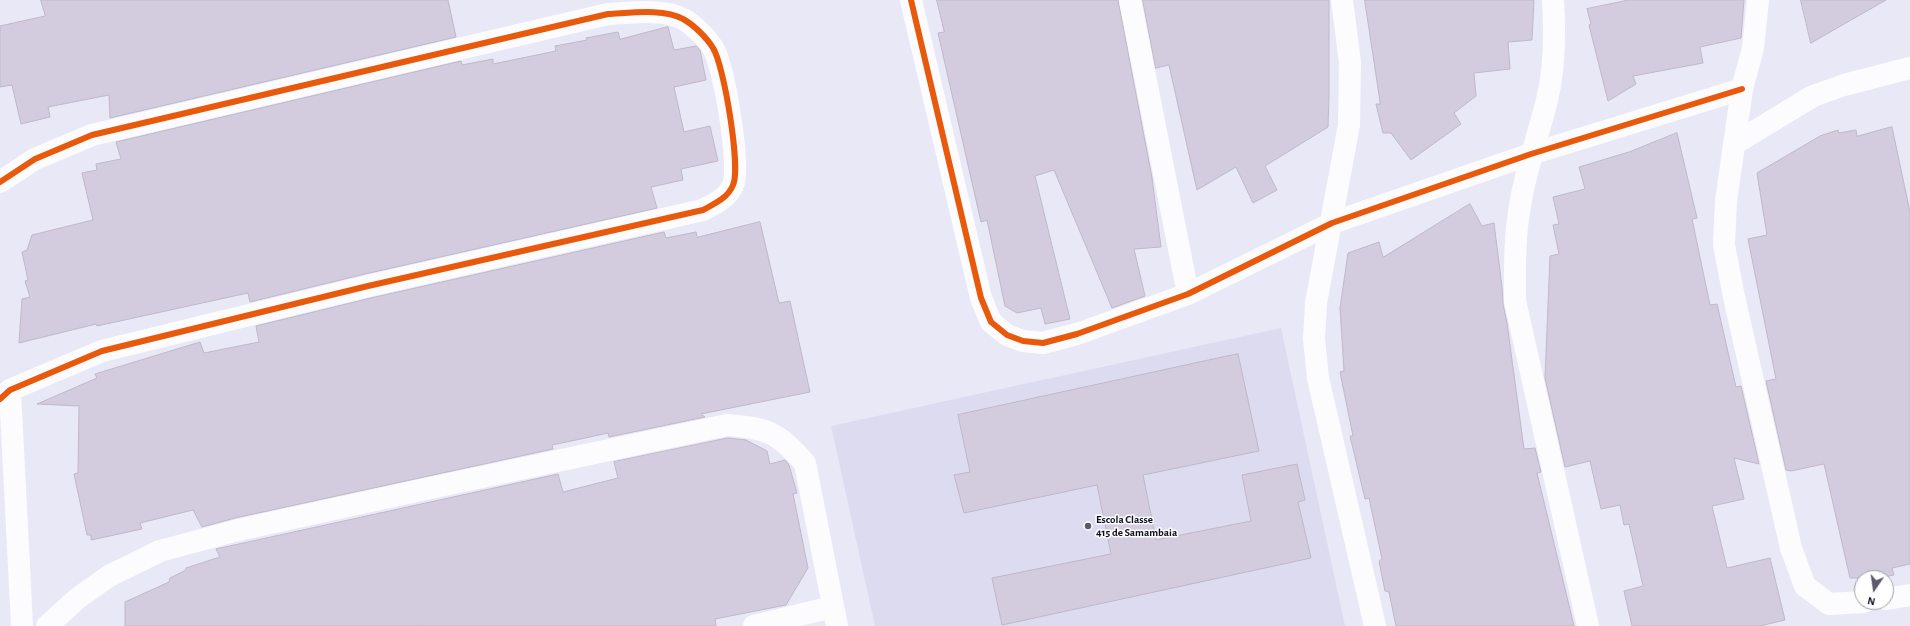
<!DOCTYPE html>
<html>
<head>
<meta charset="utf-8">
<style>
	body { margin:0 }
	#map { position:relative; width:1910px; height:626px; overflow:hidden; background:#e9e8f6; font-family:"Alegreya Sans",sans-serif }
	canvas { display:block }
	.north { position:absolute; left:1854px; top:570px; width:40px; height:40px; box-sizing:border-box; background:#fff; border:1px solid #9f9ea6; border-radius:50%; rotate:193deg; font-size:11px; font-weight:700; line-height:16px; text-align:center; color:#100c21 }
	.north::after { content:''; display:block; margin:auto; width:14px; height:18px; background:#5c596c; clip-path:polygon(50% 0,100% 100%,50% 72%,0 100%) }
</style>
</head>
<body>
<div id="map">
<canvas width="1910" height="626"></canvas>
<div class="north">N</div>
</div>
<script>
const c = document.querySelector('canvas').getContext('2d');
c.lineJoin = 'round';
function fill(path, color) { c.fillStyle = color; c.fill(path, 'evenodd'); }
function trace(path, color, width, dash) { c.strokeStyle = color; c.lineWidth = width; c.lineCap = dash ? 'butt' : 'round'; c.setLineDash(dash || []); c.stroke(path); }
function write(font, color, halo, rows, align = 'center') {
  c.font = font + ' "Alegreya Sans",sans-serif'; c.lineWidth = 3; c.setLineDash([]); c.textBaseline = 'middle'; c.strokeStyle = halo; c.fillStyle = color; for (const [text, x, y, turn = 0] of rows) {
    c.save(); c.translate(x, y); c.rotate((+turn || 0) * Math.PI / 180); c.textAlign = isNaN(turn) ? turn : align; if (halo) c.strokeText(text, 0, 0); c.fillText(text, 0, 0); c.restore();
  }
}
fill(new Path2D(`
	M1281 328 1345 626H875L831 426Z`), '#dddbf0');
const building = new Path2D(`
	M41 0H448L456 37 110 118 109 95 48 107 50 117 21 124 12 85 0 87V26L45 16Z
	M937 0H1118L1152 178 1161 247 1134 249 1145 296 1112 308 1054 170 1035 176 1070 319 1045 324 1041 308 1017 313 1005 306 987 220 981 222 938 33 944 32Z
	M1143 0H1329V96L1328 127 1265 166 1277 190 1253 203 1236 167 1197 190 1169 65 1156 68Z
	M1365 0H1534L1532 40 1508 42 1510 69 1474 73 1476 96 1454 113 1461 124 1411 160 1391 133H1383L1376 104H1380Z
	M1629 0H1744L1741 38 1700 47 1703 63 1633 76 1636 84 1608 101 1589 25 1591 24 1587 9Z
	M1801 0H1886L1811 43Z
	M668 27 674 50 696 46 700 50 706 80 674 87 684 132 710 126 718 161 681 169 683 180 651 187 657 208 365 274 250 302 248 293 97 326 96 324 19 343 22 299 30 297 25 281 28 280 22 252 27 250 32 235 93 220 82 173 97 170 96 164 121 159 116 142 461 61 462 65 493 59V64L556 51 555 46 587 40 586 38 618 32 620 39Z
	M1892 127 1910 212V564L1892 568 1894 575 1879 578H1850L1824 464 1791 471 1786 470 1766 381 1776 379 1748 239 1767 235 1757 173 1820 136 1838 130 1839 133 1856 130 1857 136Z
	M1677 133 1697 218 1692 219 1710 305 1717 304 1736 387 1741 386 1759 464 1734 458 1744 499 1712 506 1727 568 1770 558 1785 620 1760 626H1632L1624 591 1643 586 1629 524 1624 525 1620 505 1601 509 1590 461 1565 467 1545 378 1550 256 1559 254 1553 225 1559 224 1553 197 1585 189 1579 167 1629 152Z
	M1470 204 1482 226 1494 223 1502 287 1503 304 1507 323 1524 449 1535 448 1541 472 1537 473 1574 626H1396L1389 592 1385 591 1379 561 1382 559 1369 498 1365 499 1350 436H1353L1340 372 1344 371 1340 308 1348 253 1379 242 1383 257Z
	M760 222 779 303 790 301 810 392 701 414 705 417 609 437 608 433 576 440 552 445 553 449 235 518 202 527 193 510 140 523 142 529 91 540V535H87L74 474 78 473 79 406 37 404 97 378 95 374 200 342 204 353 259 342 256 326 371 298 664 232 666 238 696 232 697 237Z
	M1238 354 1259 451 1143 475 1156 540 1251 521 1242 475 1297 464 1305 500 1298 502 1311 558 1002 625 992 578 1111 554 1097 485 964 513 954 475 970 472 958 415Z
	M728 438 746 440 767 451 770 464 785 460 789 465 797 493 793 494 808 568 786 605 715 619 716 626H125V602L169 582 170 578 186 570V568L220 557 216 549 558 474 563 492 618 478 614 462Z`);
fill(building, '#d3ccde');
trace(building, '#beb8c8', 1);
trace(new Path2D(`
	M911 0 981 298 991 322 1007 335 1023 341 1043 343 1077 334 1188 294 1332 223 1531 154 1742 89
	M1130 0 1188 294
	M1342 0 1350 62 1349 125 1316 303 1314 339 1318 378 1375 626
	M1553 0C1555 33 1555 68 1547 100 1537 140 1523 178 1518 219 1514 246 1515 273 1515 301L1588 626
	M1758 0 1753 48 1742 89 1726 201 1724 245 1734 297 1791 548 1805 586 1829 604 1864 602
	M1734 144 1813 96 1844 85 1910 68
	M0 182 35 159 92 135 608 14C630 13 664 8 683 19 694 25 707 38 713 48 724 65 741 168 733 185 728 198 714 204 703 210L368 286 102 351 10 390 0 399
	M10 390 22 626
	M1886 599 1910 595
	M47 626 78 598 109 576 160 551 238 530 430 488 727 425C768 428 777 432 805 463L837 626
	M754 626 832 607`), '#fcfcfe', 22);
trace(new Path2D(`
	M911 0 981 298 991 322 1007 335 1023 341 1043 343 1077 334 1188 294 1332 223 1531 154 1742 89
	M0 182 35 159 92 135 608 14C630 13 664 8 683 19 694 25 707 38 713 48 724 65 741 168 733 185 728 198 714 204 703 210L368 286 102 351 10 390 0 399`), '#e8590c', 6);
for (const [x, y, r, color] of [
	[1088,526,4,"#5c596c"]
]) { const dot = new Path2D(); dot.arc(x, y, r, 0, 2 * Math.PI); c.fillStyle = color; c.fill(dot); trace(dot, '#fff', 1.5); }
write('bold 11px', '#100c21', '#fff', [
	["Escola Classe",1096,520],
	["415 de Samambaia",1096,533]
], 'left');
</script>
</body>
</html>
